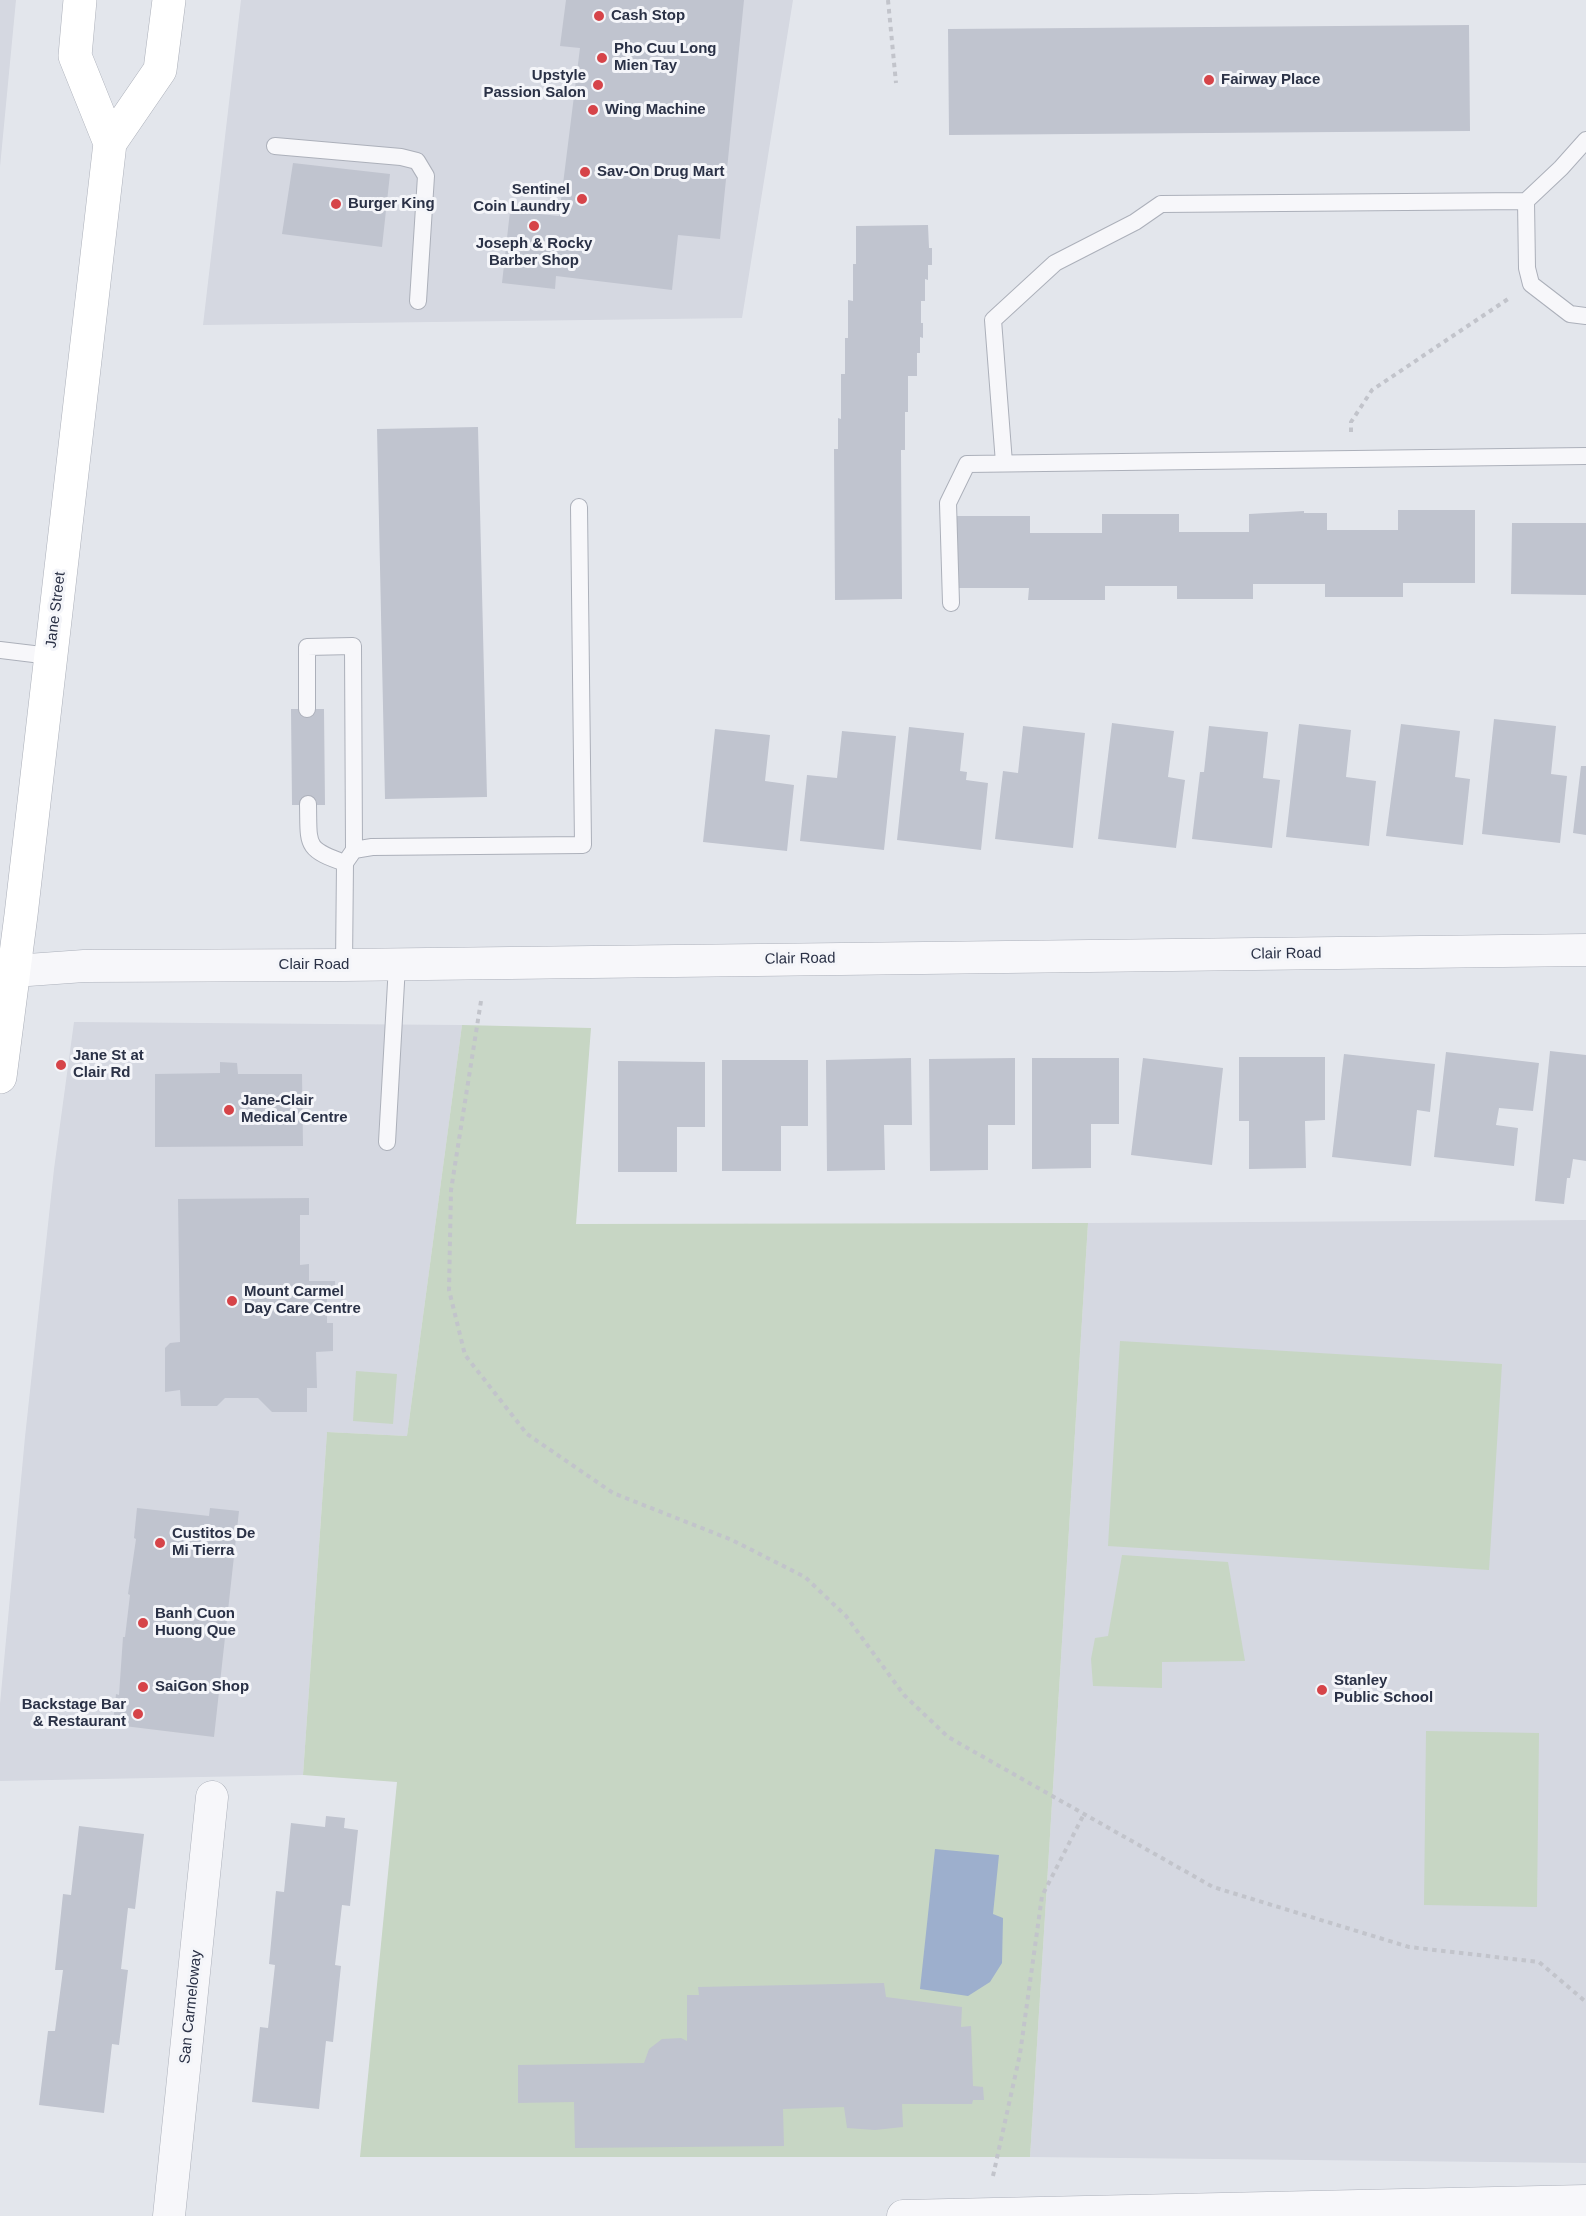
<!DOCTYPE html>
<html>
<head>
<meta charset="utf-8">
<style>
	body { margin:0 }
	canvas { display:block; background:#e3e6ec }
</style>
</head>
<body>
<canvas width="1586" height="2216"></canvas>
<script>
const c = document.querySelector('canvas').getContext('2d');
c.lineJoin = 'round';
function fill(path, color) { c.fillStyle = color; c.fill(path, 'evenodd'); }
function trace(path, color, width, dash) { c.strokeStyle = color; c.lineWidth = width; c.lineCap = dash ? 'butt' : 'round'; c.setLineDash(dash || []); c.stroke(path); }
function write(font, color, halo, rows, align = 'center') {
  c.font = font + ' Helvetica,sans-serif'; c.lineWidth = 6; c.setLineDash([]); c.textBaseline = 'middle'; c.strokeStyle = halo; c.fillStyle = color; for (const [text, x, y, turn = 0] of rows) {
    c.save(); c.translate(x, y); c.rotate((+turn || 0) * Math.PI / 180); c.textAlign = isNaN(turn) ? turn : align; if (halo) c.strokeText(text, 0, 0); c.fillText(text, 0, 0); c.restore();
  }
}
fill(new Path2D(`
	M0 0H16L0 167Z
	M241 0H793L742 318 203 325Z
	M74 1022 462 1025 407 1436 327 1432 303 1775 0 1781V1704L25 1437 54 1169Z
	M1586 1220V2163L1030 2157 1088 1223Z`), '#d5d8e1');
fill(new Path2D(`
	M462 1025 591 1028 576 1224 1088 1223 1030 2157H360L397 1782 303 1775 327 1432 407 1436Z
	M1120 1341 1502 1364 1489 1570 1108 1546Z
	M356 1371 397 1374 393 1424 353 1421Z
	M1122 1555 1228 1562 1245 1661 1162 1662V1688L1093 1686 1091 1659 1095 1638 1108 1636Z
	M1426 1731 1539 1733 1537 1907 1424 1905Z`), '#c7d6c4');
fill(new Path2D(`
	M935 1849 999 1855 993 1914 1003 1918 1002 1963 990 1982 968 1996 920 1989Z`), '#9dafcd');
fill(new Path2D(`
	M566 0H744L720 239 678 235 672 290 556 276 555 289 502 283 510 211 559 216 580 48 560 46Z
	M1469 25 1470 131 949 135 948 29Z
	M293 163 390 174 382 247 282 234Z
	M928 225 929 248H932V265H928V280L925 279V301H921V323H923V338L920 337V353H917V376H908V412H905V450H901L902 599 835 600 834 449H838V418L841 419V374H845V338H848V300L853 301V264H856V226Z
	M478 427 487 797 385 799 377 429Z
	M1398 510H1475V583H1403V597H1325V584H1253V599H1177V586H1105V600H1028L1029 588H955L954 516H1030V533H1102V514H1179V532H1249V514L1304 511V513H1327V530H1398Z
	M1512 523H1586V595L1511 594Z
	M291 709H324L325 805H292Z
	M1494 719 1556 726 1551 774 1567 776 1560 843 1482 834Z
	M1112 723 1174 731 1168 777 1185 780 1176 848 1098 839Z
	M1299 724 1351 730 1346 777 1376 781 1369 846 1286 837Z
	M1401 724 1460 731 1455 777 1470 779 1463 845 1386 836Z
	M1023 726 1085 733 1073 848 995 839 1003 771 1018 773Z
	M1209 726 1268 732 1263 778 1280 780 1272 848 1192 839 1200 772H1204Z
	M909 727 964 733 960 771 967 772 966 780 988 783 981 850 897 840Z
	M715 729 770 735 765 781 794 785 787 851 703 842Z
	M842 731 896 736 884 850 800 841 807 775 837 778Z
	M1581 766H1586V835L1573 833Z
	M1550 1051 1586 1055V1161L1573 1159 1570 1178H1567L1564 1204 1535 1201Z
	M1446 1052 1539 1063 1533 1111 1499 1108 1496 1125 1518 1128 1514 1166 1434 1157Z
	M1344 1054 1435 1064 1430 1112 1417 1110 1411 1166 1332 1157Z
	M1239 1057H1325V1120L1305 1121 1306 1168 1249 1169V1121H1239Z
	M911 1058 912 1125H884L885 1170 827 1171 826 1060Z
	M1015 1058V1125H988V1170L930 1171 929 1059Z
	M1032 1058H1119V1124H1091V1168L1032 1169Z
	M1143 1058 1223 1068 1212 1165 1131 1155Z
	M722 1060H808V1126H781V1171H722Z
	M618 1061 705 1062V1127H677V1172H618Z
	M220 1062 237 1063 238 1074H302L303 1146 155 1147V1074L220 1073Z
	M309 1198V1215H300V1265L309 1264V1281H335L336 1297H327V1323H333V1351L316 1352 317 1388H307V1412H272L258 1398H225L217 1406H181L180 1390 165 1392V1348L170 1343 180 1342 178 1199Z
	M137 1508 209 1516 210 1508 239 1511 214 1737 116 1725 113 1723 116 1694 119 1695 123 1637H125L130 1595 128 1594 136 1539 134 1538Z
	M326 1816 345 1818 344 1828 358 1830 350 1906 342 1905 335 1965 341 1966 333 2042 326 2041 319 2109 252 2102 260 2027 268 2028 275 1965 269 1964 276 1891 284 1892 291 1823 325 1827Z
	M79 1826 144 1834 135 1909 128 1908 121 1969 128 1970 119 2045 112 2044 104 2113 39 2105 48 2031H55L63 1970H55L63 1894 71 1895Z
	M884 1983 886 1997 962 2007 961 2027 971 2026 973 2086 983 2087 984 2100H973L972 2104H902L903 2127 875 2130 847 2128 844 2107 783 2109 784 2146 575 2148 574 2102 518 2103V2065L644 2063 649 2049 662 2039 681 2038 687 2041V1995H699L698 1987Z`), '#c0c4cf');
const service = new Path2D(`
	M1586 140 1561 168 1526 201 1527 268 1531 284 1570 314 1586 316
	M275 146 401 157 417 161 426 176 418 301
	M1004 463 993 320 1055 263 1135 222 1161 204 1526 201
	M951 603 948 503 967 464 1586 456
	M0 650 50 656
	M307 709V647L353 646 354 850 345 863 344 965
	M308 804C309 845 304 849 345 863
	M354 850 372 847 583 845 579 507
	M387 1142 397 965`);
const minor = new Path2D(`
	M14 971 84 966 344 965 1586 950
	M169 2216 212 1797
	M903 2216 1586 2201`);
const secondary = new Path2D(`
	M80 0 75 56 110 143
	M0 1077 21 915 110 143 160 70 169 0`);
trace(service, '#acb0ba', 18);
trace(minor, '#acb0ba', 33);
trace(secondary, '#acb0ba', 34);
trace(new Path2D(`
	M888 0 896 83
	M1351 432V422L1372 390 1508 299
	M481 1001 451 1190 449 1290 465 1355 527 1434 613 1493 732 1540 805 1577 846 1616 904 1695 948 1737 1213 1887 1409 1947 1539 1962 1586 2002
	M993 2176 1020 2054 1042 1896 1084 1814`), '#c2c4cb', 4, [4.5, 4.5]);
trace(service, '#f7f7fa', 16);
trace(minor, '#f7f7fa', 32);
trace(secondary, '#fff', 33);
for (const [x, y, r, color] of [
	[599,16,6,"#d64449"],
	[602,58,6,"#d64449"],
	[1209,80,6,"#d64449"],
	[598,85,6,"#d64449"],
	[593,110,6,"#d64449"],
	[585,172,6,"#d64449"],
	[582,199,6,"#d64449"],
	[336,204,6,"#d64449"],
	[534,226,6,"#d64449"],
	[61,1065,6,"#d64449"],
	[229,1110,6,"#d64449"],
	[232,1301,6,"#d64449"],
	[160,1543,6,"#d64449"],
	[143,1623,6,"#d64449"],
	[143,1687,6,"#d64449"],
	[1322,1690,6,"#d64449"],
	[138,1714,6,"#d64449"]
]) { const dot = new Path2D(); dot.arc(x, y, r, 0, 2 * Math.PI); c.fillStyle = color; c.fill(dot); trace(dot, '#f4f5f9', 2); }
write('bold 15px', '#2a3146', '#f4f5f9', [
	["Cash Stop",611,16],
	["Pho Cuu Long",614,49],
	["Mien Tay",614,66],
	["Upstyle",586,76,"right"],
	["Passion Salon",586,93,"right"],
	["Fairway Place",1221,80],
	["Wing Machine",605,110],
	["Sav-On Drug Mart",597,172],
	["Sentinel",570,190,"right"],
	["Coin Laundry",570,207,"right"],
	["Burger King",348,204],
	["Joseph & Rocky",534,244,"center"],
	["Barber Shop",534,261,"center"],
	["Jane St at",73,1056],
	["Clair Rd",73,1073],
	["Jane-Clair",241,1101],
	["Medical Centre",241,1118],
	["Mount Carmel",244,1292],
	["Day Care Centre",244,1309],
	["Custitos De",172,1534],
	["Mi Tierra",172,1551],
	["Banh Cuon",155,1614],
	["Huong Que",155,1631],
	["Stanley",1334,1681],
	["Public School",1334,1698],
	["SaiGon Shop",155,1687],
	["Backstage Bar",126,1705,"right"],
	["& Restaurant",126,1722,"right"]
], 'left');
write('15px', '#2a3146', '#f4f5f9', [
	["Jane Street",56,610,-83],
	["Clair Road",1286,954,-1],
	["Clair Road",800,959,-1],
	["Clair Road",314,965],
	["San Carmeloway",191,2007,-84]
]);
</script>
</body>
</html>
